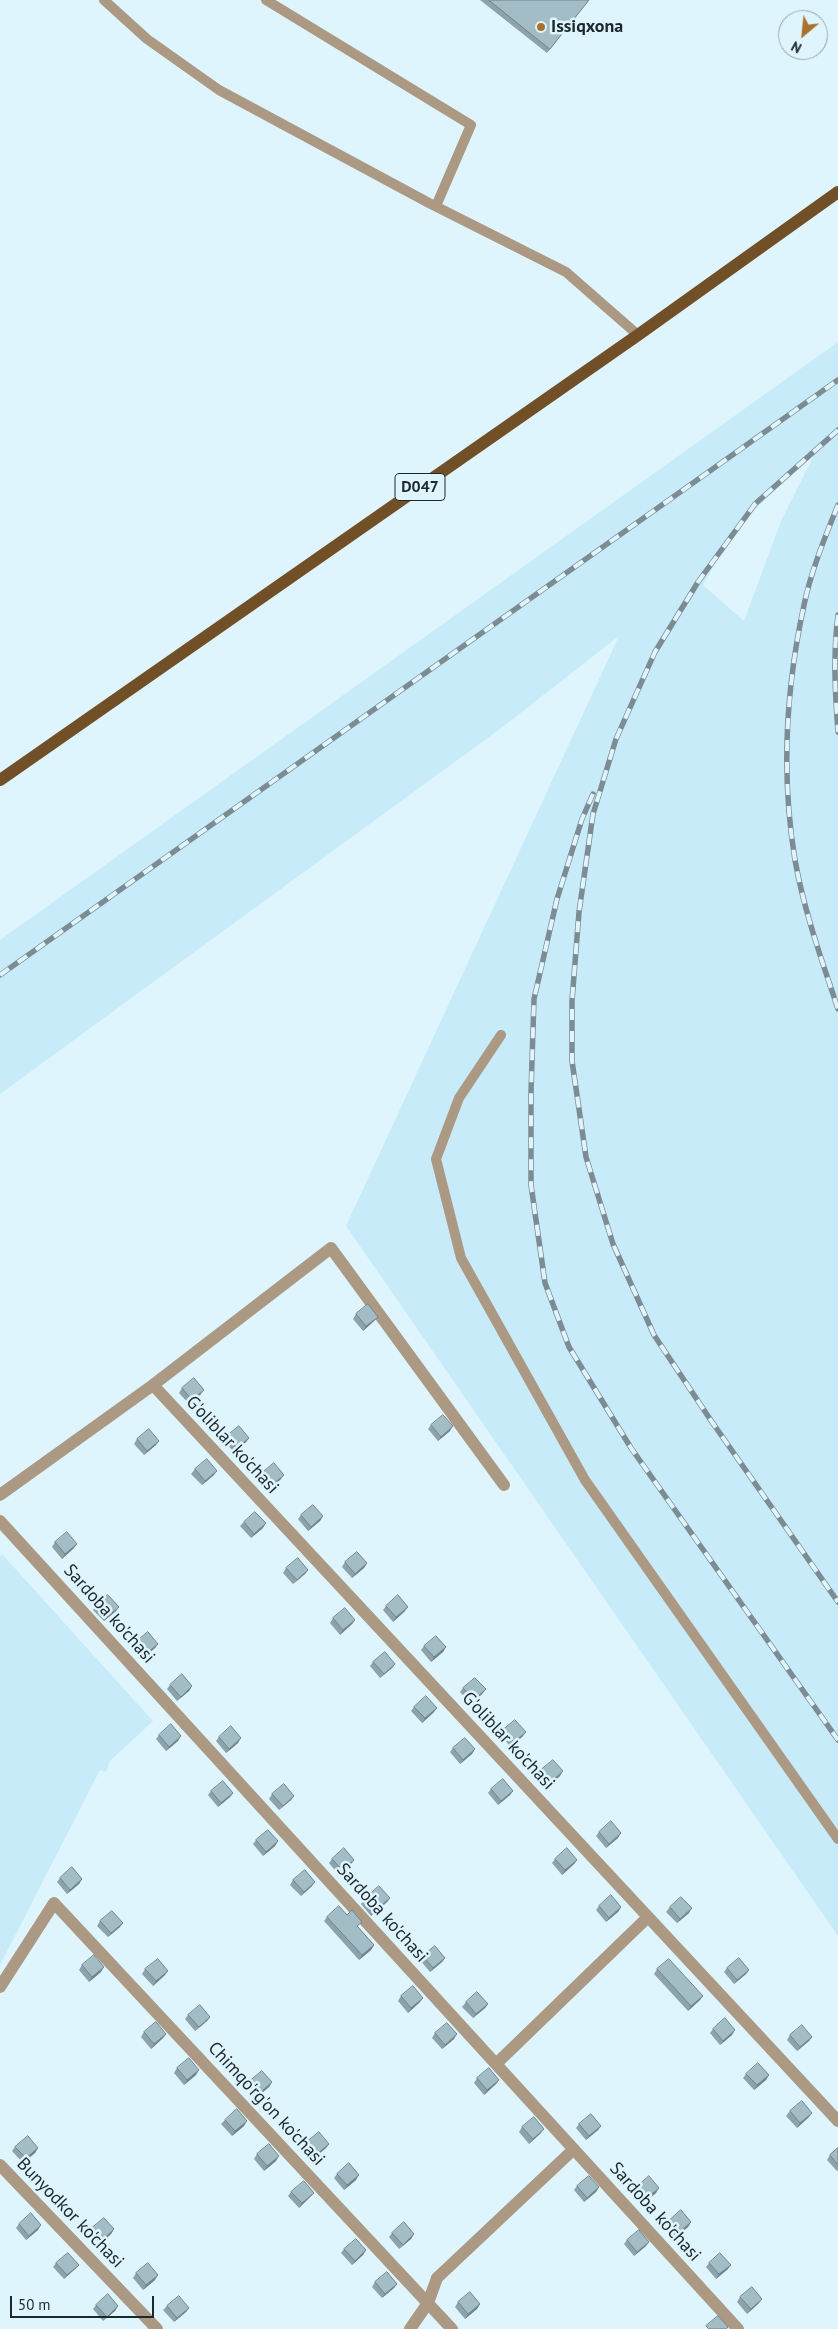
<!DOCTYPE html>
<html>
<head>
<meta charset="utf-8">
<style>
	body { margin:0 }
	#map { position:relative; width:838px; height:2329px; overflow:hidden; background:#dff5fe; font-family:"PT Sans",sans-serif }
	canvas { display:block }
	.north { position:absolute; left:778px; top:10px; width:50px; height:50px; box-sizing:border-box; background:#dff5fe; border:1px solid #92a3aa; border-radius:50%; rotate:208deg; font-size:14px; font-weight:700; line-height:20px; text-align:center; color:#1e282c }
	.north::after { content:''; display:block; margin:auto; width:18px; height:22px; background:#a8722d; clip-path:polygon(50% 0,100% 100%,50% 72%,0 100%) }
	.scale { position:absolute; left:10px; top:2296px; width:144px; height:22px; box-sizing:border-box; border:2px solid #1e282c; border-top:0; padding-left:6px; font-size:15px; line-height:18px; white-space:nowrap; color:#1e282c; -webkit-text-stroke:4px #dff5fe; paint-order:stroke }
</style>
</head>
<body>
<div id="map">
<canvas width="838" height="2329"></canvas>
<div class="north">N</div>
<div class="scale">50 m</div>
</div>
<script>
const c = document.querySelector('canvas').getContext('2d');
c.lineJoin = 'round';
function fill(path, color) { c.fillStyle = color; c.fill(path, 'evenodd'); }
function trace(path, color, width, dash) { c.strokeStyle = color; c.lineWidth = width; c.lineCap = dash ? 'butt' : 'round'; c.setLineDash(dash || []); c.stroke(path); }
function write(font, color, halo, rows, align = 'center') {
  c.font = font + ' "PT Sans",sans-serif'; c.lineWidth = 5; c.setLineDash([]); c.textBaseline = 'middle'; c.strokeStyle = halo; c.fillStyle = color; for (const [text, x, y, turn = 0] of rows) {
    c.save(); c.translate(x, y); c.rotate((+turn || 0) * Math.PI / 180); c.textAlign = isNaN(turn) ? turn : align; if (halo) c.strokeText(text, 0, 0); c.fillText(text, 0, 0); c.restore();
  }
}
fill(new Path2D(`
	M838 342V1936L346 1226 619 636 504 726 0 1094V940ZM816 451 781 521 744 621 703 585 736 528Z
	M2 1554 153 1721 110 1761 106 1772 100 1770 0 1965V1556Z`), '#c7ebf8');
trace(new Path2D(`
	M104 0 147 39 219 90 429 203 566 272 638 335
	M266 0 471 125 436 206
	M501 1035 459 1098 436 1159 461 1258 585 1480 838 1839`), '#ac9983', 10);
trace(new Path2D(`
	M153 1385 838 2121
	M0 1495 153 1385 331 1248 504 1485
	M0 1521 738 2329
	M0 1987 54 1903 452 2329
	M496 2064 648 1917
	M0 2165 157 2329
	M410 2329 428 2303 437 2278 574 2149`), '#ac9983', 12);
trace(new Path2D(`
	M0 780 638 335 838 192`), '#715028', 12);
const rail = new Path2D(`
	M838 430 755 504 698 582 655 652 616 739 593 814 579 912 572 1001V1061L586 1157 613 1244 654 1335 712 1422 838 1602
	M838 505C825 537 811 571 804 605 786 688 781 776 795 860 804 911 822 961 838 1009
	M838 615C833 654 835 692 838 732
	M593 794 582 819 557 899 534 999 531 1092V1185L545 1283 569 1347 631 1448 838 1740
	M0 975 838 380`);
trace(rail, '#7d8c93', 5.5);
trace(rail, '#dff5fe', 4, [11]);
fill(new Path2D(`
	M480 0H589L547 53Z
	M356 1314 378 1317 374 1321 363 1331 353 1319Z
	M182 1388 201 1394 189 1404 179 1393Z
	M431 1425 450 1431 438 1441 428 1429Z
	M227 1436 249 1438 246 1442 234 1452 224 1441Z
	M137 1439 156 1445 144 1455 134 1444Z
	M195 1469 214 1475 202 1485 191 1474Z
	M262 1473 281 1479 269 1490 259 1478Z
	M301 1515 323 1516 320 1521 308 1531 298 1519Z
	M244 1522 263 1528 251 1538 240 1526Z
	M55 1542 74 1548 62 1559 52 1547Z
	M345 1562 367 1563 364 1568 352 1578 342 1567Z
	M286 1568 308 1570 305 1574 293 1584 283 1573Z
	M96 1605 116 1611 104 1621 93 1610Z
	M386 1606 405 1611 393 1622 383 1610Z
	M333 1618 355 1620 352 1624 340 1635 330 1623Z
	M136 1642 158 1644 155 1648 143 1658 133 1646Z
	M424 1646 446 1647 443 1652 431 1662 421 1650Z
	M373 1662 395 1664 392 1668 380 1678 370 1666Z
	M170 1685 192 1686 189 1691 177 1701 167 1689Z
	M463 1688 486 1689 482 1694 471 1704 460 1692Z
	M414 1707 437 1708 433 1713 422 1723 411 1711Z
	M503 1730 523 1736 511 1747 500 1735Z
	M159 1735 178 1741 166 1751 156 1739Z
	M219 1737 238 1743 226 1753 216 1741Z
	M453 1748 475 1749 472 1754 460 1764 450 1752Z
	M541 1770 560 1776 548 1786 538 1774Z
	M491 1789 513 1791 510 1795 498 1805 488 1793Z
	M211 1791 233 1793 230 1797 218 1807 208 1795Z
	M272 1794 294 1796 291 1800 279 1810 269 1799Z
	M599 1832 618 1838 606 1848 596 1836Z
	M256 1840 278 1841 275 1846 263 1856 253 1844Z
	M332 1859 354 1860 351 1864 339 1875 329 1863Z
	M555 1859 577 1860 574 1864 562 1875 552 1863Z
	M60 1878 82 1879 79 1884 67 1894 57 1882Z
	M293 1880 315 1882 312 1886 301 1896 290 1885Z
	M390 1898 387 1902 371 1916 361 1904 364 1900Z
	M599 1906 621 1907 618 1912 606 1922 596 1910Z
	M670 1907 689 1913 677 1923 666 1912Z
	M347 1915 358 1927 374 1945 371 1950 359 1960 324 1921 327 1917Z
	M100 1921 120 1927 108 1937 97 1926Z
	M423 1956 445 1958 442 1962 430 1972 420 1960Z
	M82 1965 101 1972 89 1982 79 1970Z
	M727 1968 749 1970 746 1974 734 1984 724 1972Z
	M145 1969 165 1975 153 1986 142 1974Z
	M657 1969 703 1996 700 2000 688 2011 654 1974Z
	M401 1996 420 2002 408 2013 398 2001Z
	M466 2002 488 2004 485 2008 473 2018 462 2007Z
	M188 2015 210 2017 207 2021 195 2031 185 2019Z
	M713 2029 732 2035 720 2045 710 2033Z
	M144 2032 166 2034 163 2038 151 2049 141 2037Z
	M435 2033 454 2039 442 2049 432 2038Z
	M790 2035 812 2037 809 2041 797 2051 787 2040Z
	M177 2068 196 2075 184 2085 174 2073Z
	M746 2074 769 2075 766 2080 754 2090 743 2078Z
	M477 2078 499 2080 496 2084 484 2095 474 2083Z
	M250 2081 272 2082 269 2087 257 2097 247 2085Z
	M790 2111 809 2117 797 2128 786 2116Z
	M225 2120 244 2126 232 2136 221 2124Z
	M579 2124 601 2126 598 2130 586 2140 576 2128Z
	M522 2127 541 2133 529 2144 519 2132Z
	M307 2142 329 2144 326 2148 314 2158 304 2146Z
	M15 2147 38 2148 35 2153 23 2163 12 2151Z
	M838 2148V2170L837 2171 827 2160 830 2155Z
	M257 2154 276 2161 264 2171 254 2159Z
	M337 2174 356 2180 344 2190 334 2178Z
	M577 2186 599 2187 596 2192 584 2202 574 2190Z
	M637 2187 656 2193 644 2203 634 2191Z
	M291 2192 314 2193 299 2208 288 2196Z
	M669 2221 691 2222 688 2227 676 2237 666 2225Z
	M19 2224 38 2230 26 2240 16 2228Z
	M92 2228 114 2229 111 2234 100 2244 89 2232Z
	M392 2233 414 2234 411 2239 399 2249 389 2237Z
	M627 2240 646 2246 634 2256 624 2244Z
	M344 2249 366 2250 363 2255 352 2265 341 2253Z
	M56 2263 79 2265 75 2269 64 2279 53 2267Z
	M709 2263 728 2269 716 2279 706 2267Z
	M136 2273 155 2280 143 2290 133 2278Z
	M375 2282 397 2284 394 2288 382 2298 372 2287Z
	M740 2297 759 2303 747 2314 737 2302Z
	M458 2302 480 2304 477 2309 465 2319 455 2307Z
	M96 2305 118 2306 115 2311 103 2321 93 2309Z
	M167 2306 189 2308 186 2312 174 2322 163 2310Z`), '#8ca3ab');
fill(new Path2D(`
	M378 1317 374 1321 363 1331 366 1326Z
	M204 1390 201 1394 189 1404 192 1400Z
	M453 1426 450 1431 438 1441 441 1437Z
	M249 1438 246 1442 234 1452 237 1448Z
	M159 1441 156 1445 144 1455 147 1451Z
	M217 1471 214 1475 202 1485 205 1481Z
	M284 1475 281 1479 269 1490 272 1485Z
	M323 1516 320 1521 308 1531 311 1527Z
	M266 1523 263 1528 251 1538 254 1534Z
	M77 1544 74 1548 62 1559 65 1554Z
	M367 1563 364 1568 352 1578 355 1574Z
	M308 1570 305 1574 293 1584 297 1580Z
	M119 1607 116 1611 104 1621 107 1617Z
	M408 1607 405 1611 393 1622 396 1617Z
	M355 1620 352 1624 340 1635 343 1630Z
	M158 1644 155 1648 143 1658 146 1654Z
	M446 1647 443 1652 431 1662 434 1657Z
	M395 1664 392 1668 380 1678 384 1674Z
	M192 1686 189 1691 177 1701Z
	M486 1689 482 1694 471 1704 474 1700Z
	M437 1708 433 1713 422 1723 425 1718Z
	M526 1732 523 1736 511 1747 514 1742Z
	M181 1736 178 1741 166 1751 169 1747Z
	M241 1738 238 1743 226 1753 229 1749Z
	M475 1749 472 1754 460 1764 463 1760Z
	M563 1771 560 1776 548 1786 551 1782Z
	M513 1791 510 1795 498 1805 501 1801Z
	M233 1793 230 1797 218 1807 221 1803Z
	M294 1796 291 1800 279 1810 283 1806Z
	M621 1833 618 1838 606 1848 609 1844Z
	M278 1841 275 1846 263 1856 266 1852Z
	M354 1860 351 1864 339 1875 342 1870Z
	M577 1860 574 1864 562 1875 565 1870Z
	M82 1879 79 1884 67 1894 70 1890Z
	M315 1882 312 1886 301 1896 304 1892Z
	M390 1898 387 1902 371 1916 375 1911Z
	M621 1907 618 1912 606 1922 609 1918Z
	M692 1908 689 1913 677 1923 680 1919Z
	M123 1923 120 1927 108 1937 111 1933Z
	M374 1945 371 1950 359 1960 362 1955Z
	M445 1958 442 1962 430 1972 433 1968Z
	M104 1967 101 1972 89 1982 92 1977Z
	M749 1970 746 1974 734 1984 737 1980Z
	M168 1971 165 1975 153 1986 156 1981Z
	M703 1996 700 2000 688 2011 691 2006Z
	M423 1998 420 2002 408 2013 411 2008Z
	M488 2004 485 2008 473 2018 476 2014Z
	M210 2017 207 2021 195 2031 199 2027Z
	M735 2030 732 2035 720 2045 723 2041Z
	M166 2034 163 2038 151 2049 154 2044Z
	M457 2034 454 2039 442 2049 445 2045Z
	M812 2037 809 2041 797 2051 800 2047Z
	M199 2070 196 2075 184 2085 187 2080Z
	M769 2075 766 2080 754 2090 757 2085Z
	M499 2080 496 2084 484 2095 487 2090Z
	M272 2082 269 2087 257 2097 260 2093Z
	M812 2113 809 2117 797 2128 800 2123Z
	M247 2121 244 2126 232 2136 235 2131Z
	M601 2126 598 2130 586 2140 589 2136Z
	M544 2129 541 2133 529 2144 533 2139Z
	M329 2144 326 2148 314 2158 317 2154Z
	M38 2148 35 2153 23 2163 26 2158Z
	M279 2156 276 2161 264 2171 267 2166Z
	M359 2175 356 2180 344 2190 347 2185Z
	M599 2187 596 2192 584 2202 587 2198Z
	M659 2188 656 2193 644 2203 647 2198Z
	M314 2193 299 2208 302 2203Z
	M691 2222 688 2227 676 2237 679 2233Z
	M41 2225 38 2230 26 2240 29 2236Z
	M114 2229 111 2234 100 2244 103 2240Z
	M414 2234 411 2239 399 2249Z
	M649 2242 646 2246 634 2256 637 2252Z
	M366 2250 363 2255 352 2265 355 2261Z
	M79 2265 75 2269 64 2279 67 2275Z
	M731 2265 728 2269 716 2279 719 2274Z
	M158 2275 155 2280 143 2290 146 2285Z
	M397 2284 394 2288 382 2298 385 2294Z
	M762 2299 759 2303 747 2314 751 2309Z
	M480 2304 477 2309 465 2319 468 2314Z
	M118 2306 115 2311 103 2321Z
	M189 2308 186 2312 174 2322 177 2318Z`), '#72848b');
const building = new Path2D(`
	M489 0H589L550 49Z
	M368 1304 378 1317 366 1326 356 1314Z
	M194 1378 204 1390 192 1400 182 1388Z
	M443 1415 453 1426 441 1437 431 1425Z
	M239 1426 249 1438 237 1448 227 1436Z
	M149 1429 159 1441 147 1451 137 1439Z
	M207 1459 217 1471 205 1481 195 1469Z
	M274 1463 284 1475 272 1485 262 1473Z
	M313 1505 323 1516 311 1527 301 1515Z
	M255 1512 266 1523 254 1534 244 1522Z
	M67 1532 77 1544 65 1554 55 1542Z
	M357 1552 367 1563 355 1574 345 1562Z
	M298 1558 308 1570 297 1580 286 1568Z
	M108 1595 119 1607 107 1617 96 1605Z
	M398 1595 408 1607 396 1617 386 1606Z
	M345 1608 355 1620 343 1630 333 1618Z
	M148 1632 158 1644 146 1654 136 1642Z
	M436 1636 446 1647 434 1657 424 1646Z
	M385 1652 395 1664 384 1674 373 1662Z
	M182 1674 192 1686 181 1697 170 1685Z
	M475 1678 486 1689 474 1700 463 1688Z
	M426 1696 437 1708 425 1718 414 1707Z
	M515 1720 526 1732 514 1742 503 1730Z
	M171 1724 181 1736 169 1747 159 1735Z
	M231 1726 241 1738 229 1749 219 1737Z
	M465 1738 475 1749 463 1760 453 1748Z
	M553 1760 563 1771 551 1782 541 1770Z
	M503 1779 513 1791 501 1801 491 1789Z
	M223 1781 233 1793 221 1803 211 1791Z
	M284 1784 294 1796 283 1806 272 1794Z
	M611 1821 621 1833 609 1844 599 1832Z
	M268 1830 278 1841 266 1852 256 1840Z
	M344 1848 354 1860 342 1870 332 1859Z
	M567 1848 577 1860 565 1870 555 1859Z
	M72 1867 82 1879 70 1890 60 1878Z
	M305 1870 315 1882 304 1892 293 1880Z
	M379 1886 390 1898 375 1911 364 1900Z
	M611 1895 621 1907 609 1918 599 1906Z
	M681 1897 692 1908 680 1919 670 1907Z
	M339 1906 347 1915 352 1910 362 1922 357 1926 374 1945 362 1955 327 1917Z
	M112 1911 123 1923 111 1933 100 1921Z
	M435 1946 445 1958 433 1968 423 1956Z
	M94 1955 104 1967 92 1977 82 1965Z
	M739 1958 749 1970 737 1980 727 1968Z
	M158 1959 168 1971 156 1981 145 1969Z
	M669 1959 703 1996 691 2006 657 1969Z
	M413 1986 423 1998 411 2008 401 1996Z
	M477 1992 488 2004 476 2014 466 2002Z
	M200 2005 210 2017 199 2027 188 2015Z
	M725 2018 735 2030 723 2041 713 2029Z
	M156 2022 166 2034 154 2044 144 2032Z
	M447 2023 457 2034 445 2045 435 2033Z
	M802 2025 812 2037 800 2047 790 2035Z
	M189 2058 199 2070 187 2080 177 2068Z
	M758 2063 769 2075 757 2085 746 2074Z
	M489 2068 499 2080 487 2090 477 2078Z
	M262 2071 272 2082 260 2093 250 2081Z
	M802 2101 812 2113 800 2123 790 2111Z
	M237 2109 247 2121 235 2131 225 2120Z
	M591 2114 601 2126 589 2136 579 2124Z
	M534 2117 544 2129 533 2139 522 2127Z
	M319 2132 329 2144 317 2154 307 2142Z
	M28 2136 38 2148 26 2158 15 2147Z
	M269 2144 279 2156 267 2166 257 2154Z
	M838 2148V2165L830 2155Z
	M349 2163 359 2175 347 2185 337 2174Z
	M589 2176 599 2187 587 2198 577 2186Z
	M649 2176 659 2188 647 2198 637 2187Z
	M304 2181 314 2193 302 2203 291 2192Z
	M681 2210 691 2222 679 2233 669 2221Z
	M31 2213 41 2225 29 2236 19 2224Z
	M104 2218 114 2229 103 2240 92 2228Z
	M404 2222 414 2234 403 2245 392 2233Z
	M639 2230 649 2242 637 2252 627 2240Z
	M356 2239 366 2250 355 2261 344 2249Z
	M68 2253 79 2265 67 2275 56 2263Z
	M720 2253 731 2265 719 2274 709 2263Z
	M148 2263 158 2275 146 2285 136 2273Z
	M387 2272 397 2284 385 2294 375 2282Z
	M752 2287 762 2299 751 2309 740 2297Z
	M470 2292 480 2304 468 2314 458 2302Z
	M108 2294 118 2306 107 2317 96 2305Z
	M179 2296 189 2308 177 2318 167 2306Z
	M718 2316 728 2327 726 2329H709L706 2326Z`);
fill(building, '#a3bdc7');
trace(building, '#72848b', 1);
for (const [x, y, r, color] of [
	[541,27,5,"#a8722d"]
]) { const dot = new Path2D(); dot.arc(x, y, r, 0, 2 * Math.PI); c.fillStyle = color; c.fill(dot); trace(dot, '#dff5fe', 2); }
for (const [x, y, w] of [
	[420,487,50]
]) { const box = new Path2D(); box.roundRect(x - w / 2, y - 13.5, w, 27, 4); c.fillStyle = '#dff5fe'; c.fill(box); trace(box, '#1e282c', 1); }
write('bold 16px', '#1e282c', null, [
	["D047",420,487]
]);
write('bold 18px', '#1e282c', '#dff5fe', [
	["Issiqxona",551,27]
], 'left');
write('18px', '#1e282c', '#dff5fe', [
	["G'oliblar ko'chasi",232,1445,47],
	["Sardoba ko'chasi",109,1614,48],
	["G'oliblar ko'chasi",508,1741,47],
	["Sardoba ko'chasi",382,1913,48],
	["Chimqo'rg'on ko'chasi",266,2104,47],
	["Sardoba ko'chasi",655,2212,48],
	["Bunyodkor ko'chasi",70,2213,46]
]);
</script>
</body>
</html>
